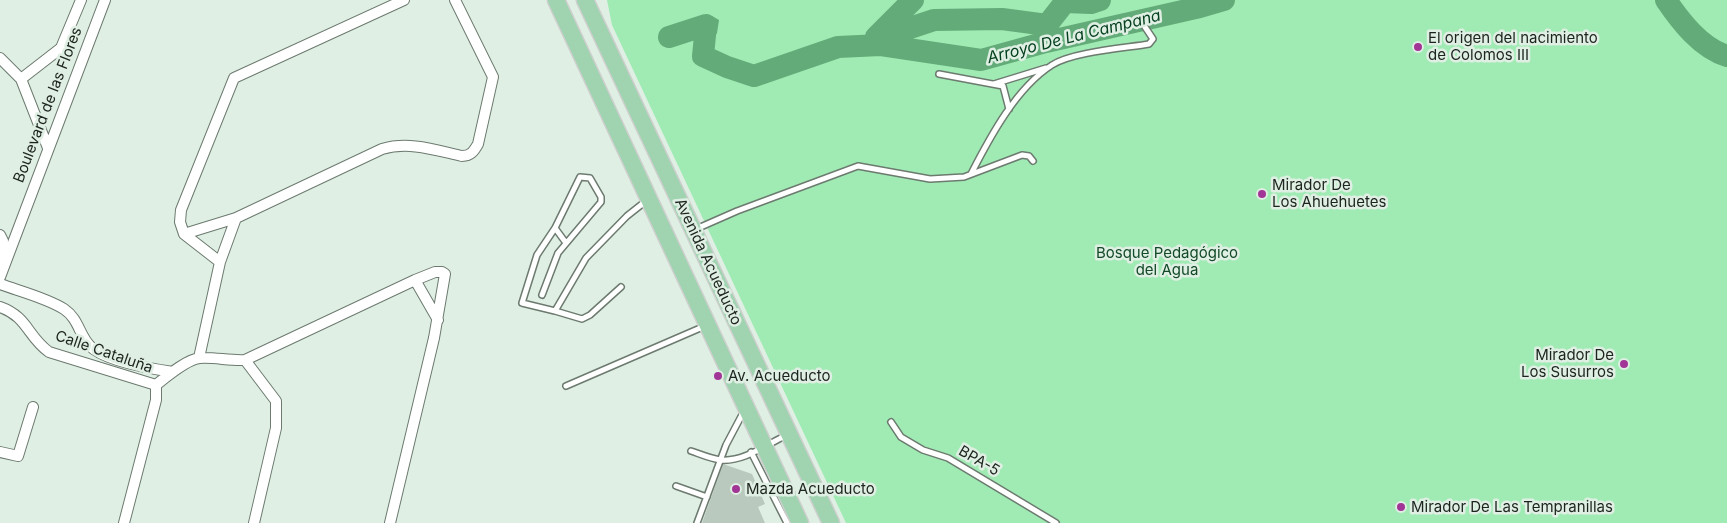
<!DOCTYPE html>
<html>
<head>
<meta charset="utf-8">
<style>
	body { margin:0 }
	canvas { display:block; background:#dfefe3 }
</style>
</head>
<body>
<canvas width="1727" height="523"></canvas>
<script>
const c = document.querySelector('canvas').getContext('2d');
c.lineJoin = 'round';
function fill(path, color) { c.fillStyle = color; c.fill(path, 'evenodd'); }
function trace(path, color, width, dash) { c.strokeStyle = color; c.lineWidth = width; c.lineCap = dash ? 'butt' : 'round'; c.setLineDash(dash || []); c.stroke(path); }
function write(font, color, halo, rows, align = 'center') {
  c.font = font + ' Inter,sans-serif'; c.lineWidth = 5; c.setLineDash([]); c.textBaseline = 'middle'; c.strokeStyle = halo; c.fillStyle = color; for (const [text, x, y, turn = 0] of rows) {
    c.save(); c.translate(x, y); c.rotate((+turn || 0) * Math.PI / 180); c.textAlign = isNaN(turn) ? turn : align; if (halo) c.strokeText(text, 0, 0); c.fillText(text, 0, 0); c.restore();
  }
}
fill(new Path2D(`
	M607 0H1727V523H846L612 25Z`), '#a0eab4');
fill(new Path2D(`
	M712 16 719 20 717 33 712 40 709 39C702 30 695 21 712 16Z`), '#63ac79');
trace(new Path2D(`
	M1666 0C1681 22 1701 48 1727 56
	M877 36 901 31 934 20 1002 19 1047 25 1065 2 1091 3 1100 0
	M669 37 706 25 703 56 727 67 754 76 838 47 881 45 981 60 1046 42 1200 7 1224 0
	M876 37 913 0`), '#63ac79', 22);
fill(new Path2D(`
	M723 464 752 474 765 504 758 507 765 523H702Z`), '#bac9bd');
const lane = new Path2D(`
	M939 74 1003 86 1009 109
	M994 84 1046 68
	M971 174C990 137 1016 88 1052 65 1072 52 1125 48 1149 44L1153 39 1145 27
	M555 228 566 243
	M696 229 737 211 858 166 930 179 964 177 1022 155 1029 156 1033 161
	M542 295 558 253 601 202V197L590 178 580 177 555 228 537 255 522 303 555 311 586 258 627 216 646 201
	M555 311 582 319 590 315 621 287
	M566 386 705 326
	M891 422 901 437 923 450 948 458 1056 523
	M691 451C700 454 711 459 721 460 744 462 767 444 787 435
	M751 452 787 523
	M676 486 707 497
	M697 523 726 445 744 411`);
const street = new Path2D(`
	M0 58 21 79 48 148
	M21 79 61 48 81 0
	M184 234 236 218 382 149C409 141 435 150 462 156 471 156 474 151 478 144L493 77 455 0
	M0 235 3 241 0 266
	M220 262 184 234 180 222 181 210 234 78 404 0
	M0 277 105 0
	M415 280 438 320
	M0 284C19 291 47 298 64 309 79 319 79 335 90 346 104 361 153 369 173 372
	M0 307C28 317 27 336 49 352L156 385
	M199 358 220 262 236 218
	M245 360 276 401V428L254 523
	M156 385C166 377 187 359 200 358 215 357 230 361 245 360L415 280 435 272H442L445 274 434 338 390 523
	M0 452 18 456 33 407
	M124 523 156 400V385`);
const primary = new Path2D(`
	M556 0 800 523
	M585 0 831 523`);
trace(lane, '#6c7a6f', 8);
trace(street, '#6c7a6f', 12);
trace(primary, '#cdcfce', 19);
trace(lane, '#fff', 5);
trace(street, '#fff', 10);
trace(primary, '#a0d3b0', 16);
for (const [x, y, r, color] of [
	[1418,47,5,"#a13696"],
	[1262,194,5,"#a13696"],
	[1624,364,5,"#a13696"],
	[718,376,5,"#a13696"],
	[736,489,5,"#a13696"],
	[1401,507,5,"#a13696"]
]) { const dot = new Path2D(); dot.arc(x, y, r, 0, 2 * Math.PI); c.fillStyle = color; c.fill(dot); trace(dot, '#dfefe3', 2); }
write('15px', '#1d231e', '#dfefe3', [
	["El origen del nacimiento",1428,38],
	["de Colomos III",1428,55],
	["Mirador De",1272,185],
	["Los Ahuehuetes",1272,202],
	["Mirador De",1614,355,"right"],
	["Los Susurros",1614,372,"right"],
	["Av. Acueducto",728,376],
	["Mazda Acueducto",746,489],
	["Mirador De Las Tempranillas",1411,507]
], 'left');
write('15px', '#1d231e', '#dfefe3', [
	["Boulevard de las Flores",48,105,-69],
	["Avenida Acueducto",708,262,65],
	["Calle Cataluña",104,352,19],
	["BPA-5",979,461,30]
]);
write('15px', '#134a28', '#dfefe3', [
	["Bosque Pedagógico",1167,253],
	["del Agua",1167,270]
]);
write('italic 16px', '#05401f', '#dfefe3', [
	["Arroyo De La Campana",1074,37,-14]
]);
</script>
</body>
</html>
